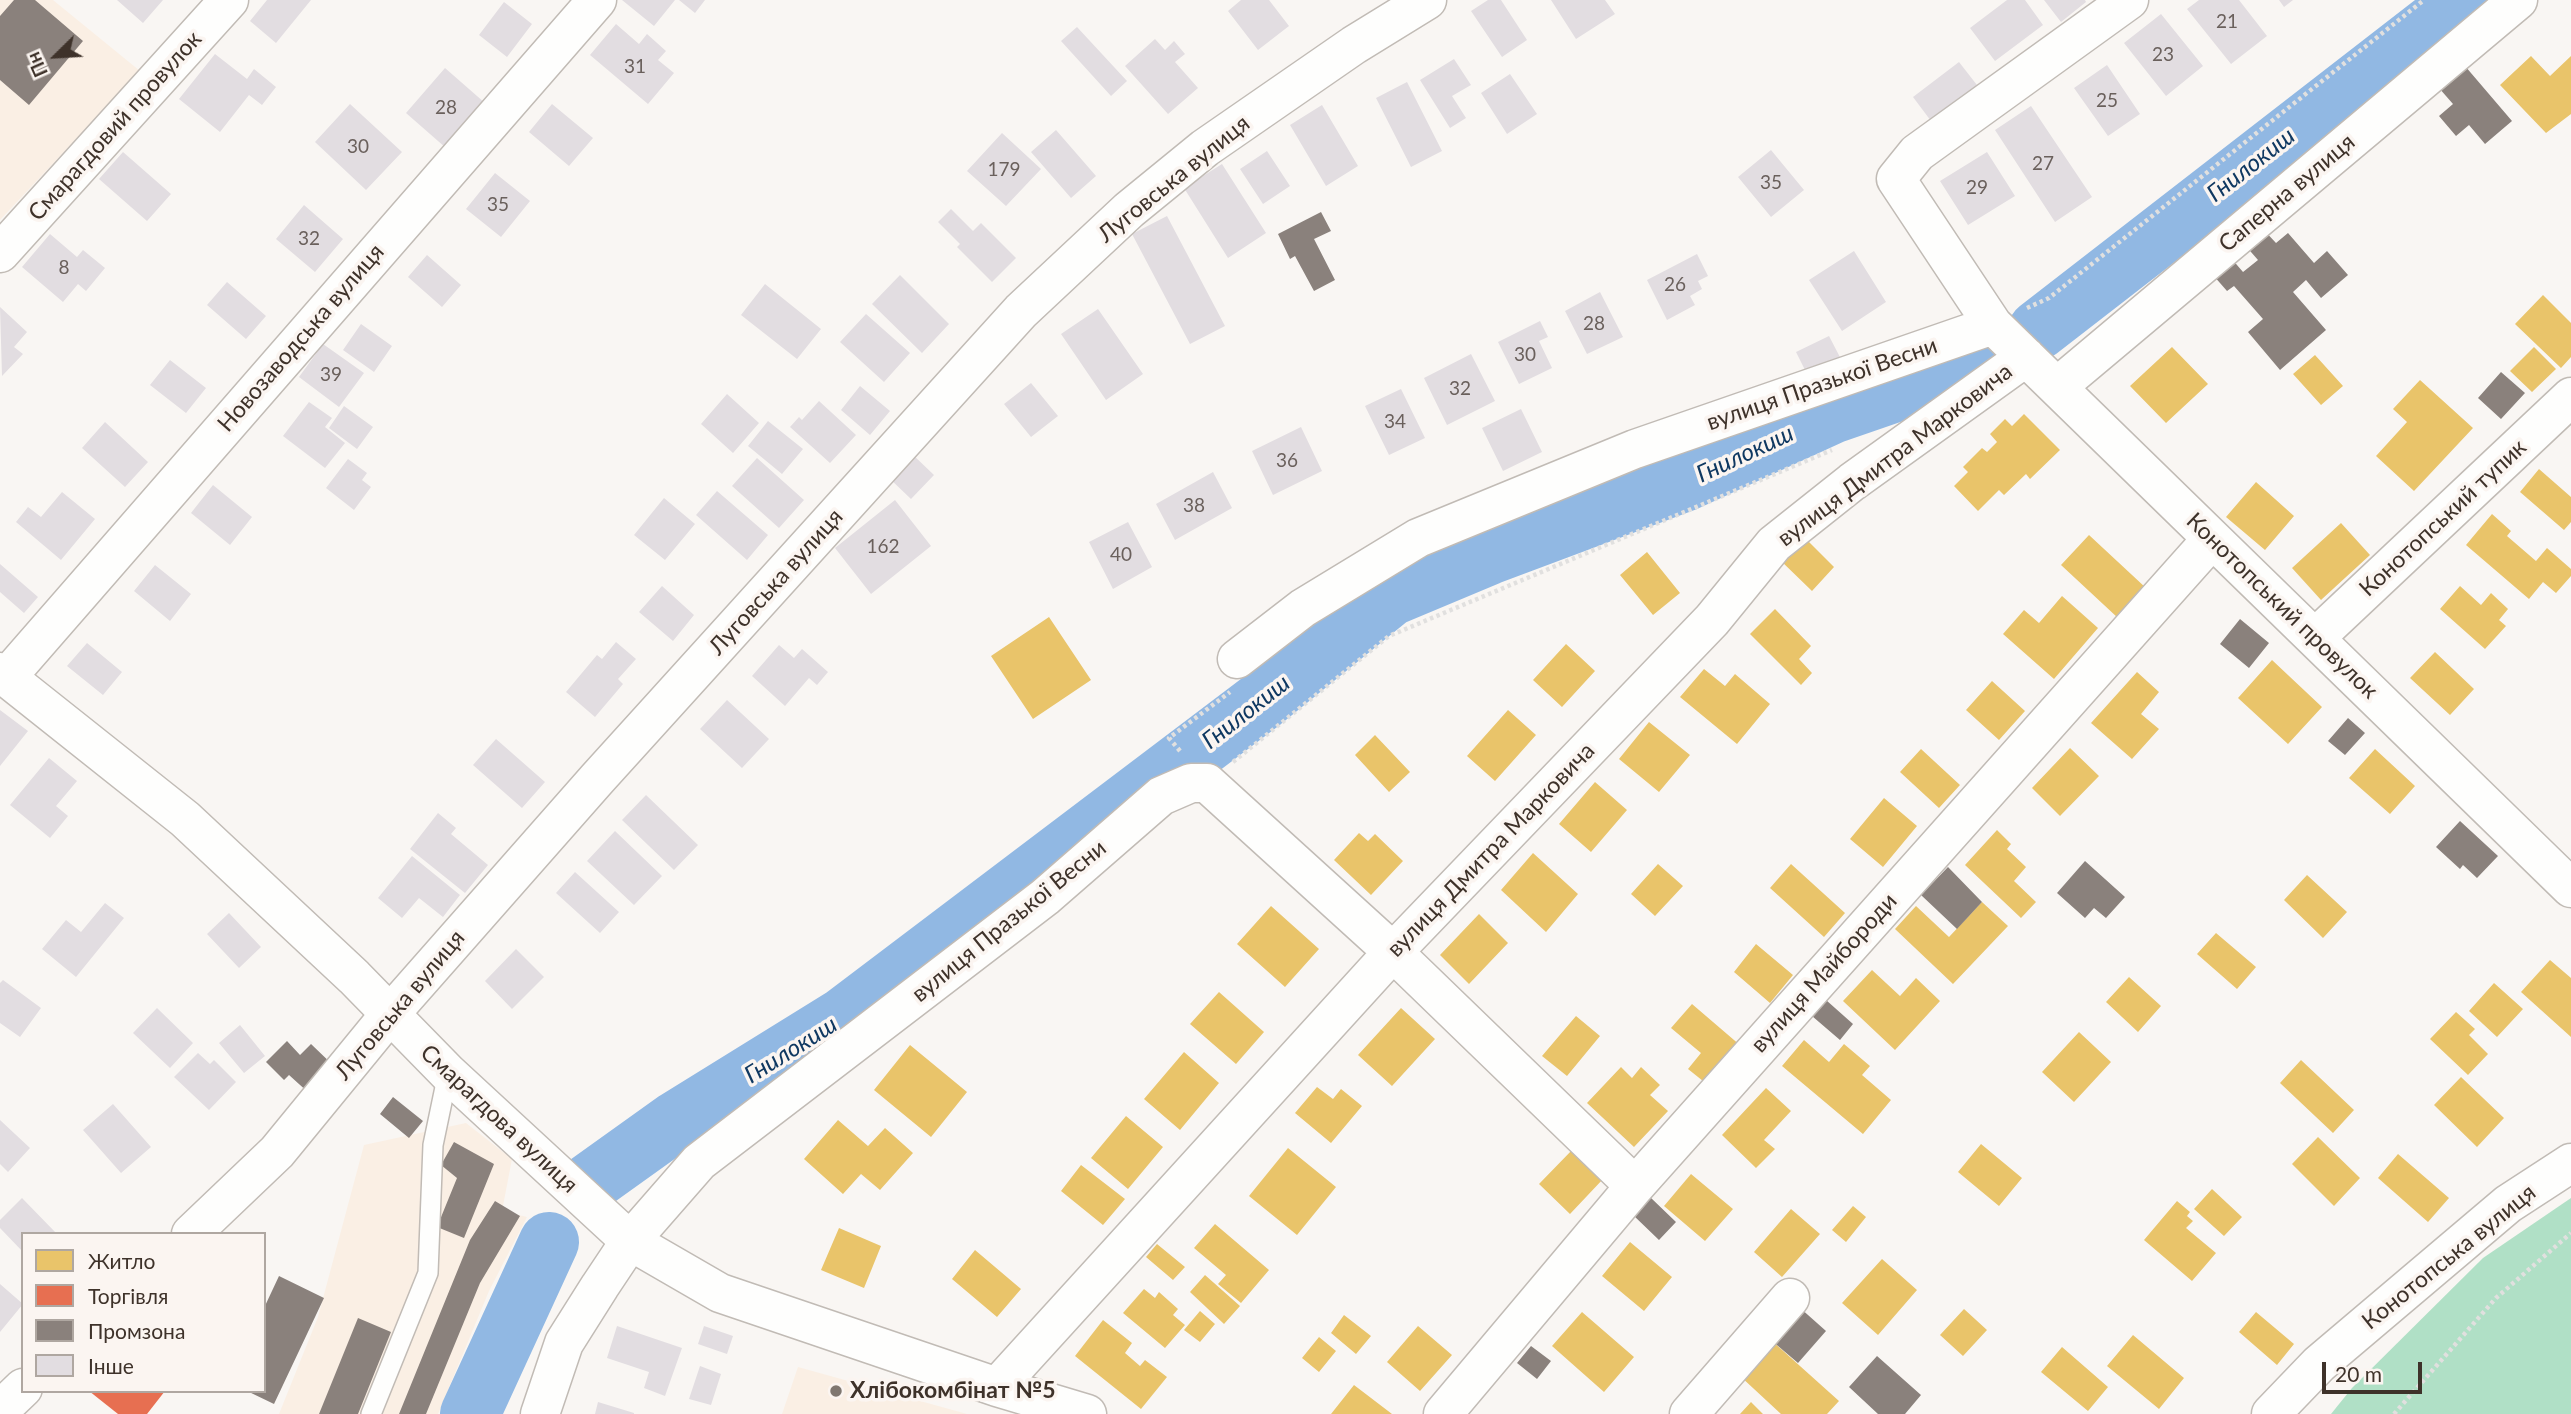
<!DOCTYPE html>
<html>
<head>
<meta charset="utf-8">
<style>
	body { margin:0 }
	#map { position:relative; width:2571px; height:1414px; overflow:hidden; background:#f9f6f3; font-family:Lato,sans-serif }
	canvas { display:block }
	.legend { position:absolute; left:21px; top:1232px; width:245px; height:161px; box-sizing:border-box; background:#fbf5f1; border:2px solid #afa7a1; margin:0; padding:9px 12px; list-style:none; font-size:21px; color:#3e322a }
	.legend li { display:flex; align-items:center; gap:14px; height:35px }
	.legend b { width:35px; border:2px solid #afa7a1 }
	.north { position:absolute; left:21px; top:21px; width:70px; height:70px; -webkit-text-stroke:5px #fbf5f1; paint-order:stroke; rotate:246deg; font-size:19px; font-weight:700; line-height:28px; text-align:center; color:#3e322a }
	.north::after { content:''; display:block; margin:auto; width:24px; height:32px; background:#3e322a; clip-path:polygon(50% 0,100% 100%,50% 72%,0 100%) }
	.scale { position:absolute; left:2322px; top:1362px; width:100px; height:32px; box-sizing:border-box; border:4px solid #3e322a; border-top:0; padding-left:9px; font-size:21px; line-height:24px; white-space:nowrap; color:#3e322a; -webkit-text-stroke:5px #fbf5f1; paint-order:stroke }
</style>
</head>
<body>
<div id="map">
<canvas width="2571" height="1414"></canvas>
<ul class="legend">
<li><b style="height:19px;background:#e9c46a"></b>Житло</li>
<li><b style="height:19px;background:#e76f51"></b>Торгівля</li>
<li><b style="height:19px;background:#8a817c"></b>Промзона</li>
<li><b style="height:19px;background:#e2dde1"></b>Інше</li>
</ul>
<div class="north">Пн</div>
<div class="scale">20 m</div>
</div>
<script>
const c = document.querySelector('canvas').getContext('2d');
c.lineJoin = 'round';
function fill(path, color) { c.fillStyle = color; c.fill(path, 'evenodd'); }
function trace(path, color, width, dash) { c.strokeStyle = color; c.lineWidth = width; c.lineCap = dash ? 'butt' : 'round'; c.setLineDash(dash || []); c.stroke(path); }
function write(font, color, halo, rows, align = 'center') {
  c.font = font + ' Lato,sans-serif'; c.lineWidth = 7; c.setLineDash([]); c.textBaseline = 'middle'; c.strokeStyle = halo; c.fillStyle = color; for (const [text, x, y, turn = 0] of rows) {
    c.save(); c.translate(x, y); c.rotate((+turn || 0) * Math.PI / 180); c.textAlign = isNaN(turn) ? turn : align; if (halo) c.strokeText(text, 0, 0); c.fillText(text, 0, 0); c.restore();
  }
}
fill(new Path2D(`
	M0 0H53L140 71 0 220Z
	M466 1123 512 1159 502 1211 527 1217 489 1291 438 1414H279L318 1317 364 1145Z
	M798 1367 967 1414H782Z`), '#faefe4');
fill(new Path2D(`
	M2571 1198V1414H2331L2352 1388 2483 1258Z`), '#b0e0c6');
fill(new Path2D(`
	M2531 56 2550 76 2571 56V114L2546 133 2500 85Z
	M2543 295 2571 323V357L2561 368 2515 324Z
	M2172 347 2208 384 2166 423 2130 386Z
	M2534 347 2556 369 2532 392 2510 371Z
	M2315 355 2343 386 2321 405 2293 374Z
	M2420 380 2473 428 2414 491 2376 456 2407 422 2393 409Z
	M2024 414 2060 450 2030 479 2026 474 2004 495 1999 490 1978 511 1954 486 1968 472 1963 467 1982 448 1987 452 1997 442 1990 434 2005 419 2012 426Z
	M2539 469 2571 497V522L2564 530 2520 492Z
	M2256 482 2294 516 2265 550 2226 517Z
	M2492 514 2511 531 2507 536 2536 561 2547 548 2571 569V576L2556 593 2543 582 2529 599 2466 545Z
	M2341 523 2370 555 2321 600 2292 568Z
	M2089 535 2146 588 2118 618 2061 565Z
	M1803 536 1834 567 1812 591 1780 560Z
	M1647 552 1680 593 1653 615 1620 575Z
	M2460 586 2481 605 2491 593 2508 609 2499 620 2506 626 2485 649 2440 609Z
	M2062 596 2098 628 2054 679 2003 634 2024 610 2039 623Z
	M1775 609 1811 646 1799 659 1812 673 1801 685 1750 634Z
	M1049 617 1091 680 1033 719 991 656Z
	M1566 644 1595 671 1562 707 1533 680Z
	M2435 652 2474 689 2450 715 2410 678Z
	M2272 660 2322 707 2288 744 2238 698Z
	M1704 669 1725 686 1735 674 1770 704 1737 744 1680 697Z
	M2137 672 2159 692 2141 714 2159 729 2132 759 2091 723Z
	M1992 681 2025 711 1999 740 1966 710Z
	M1508 710 1536 735 1495 781 1467 756Z
	M1649 722 1690 755 1659 792 1619 759Z
	M1375 735 1410 772 1389 792 1355 755Z
	M2070 748 2099 776 2060 816 2032 788Z
	M1921 749 1960 785 1939 808 1900 772Z
	M2375 749 2415 786 2390 814 2349 778Z
	M1595 782 1627 810 1591 852 1559 824Z
	M1884 798 1917 826 1883 867 1850 839Z
	M1997 830 2011 844 2007 849 2026 867 2014 881 2036 902 2021 918 1965 865Z
	M1359 833 1368 841 1375 834 1403 861 1371 895 1334 860Z
	M1533 853 1578 894 1546 932 1501 890Z
	M1658 864 1683 886 1655 916 1631 894Z
	M1791 864 1845 913 1824 937 1770 888Z
	M2307 875 2347 912 2323 938 2284 900Z
	M1982 902 2008 926 1953 984 1895 929 1916 906 1949 937Z
	M1271 906 1319 949 1285 987 1237 944Z
	M1479 914 1508 943 1469 984 1440 955Z
	M2216 933 2256 967 2237 989 2197 954Z
	M1756 944 1793 975 1770 1003 1734 972Z
	M2550 960 2571 978V1037L2521 992Z
	M1872 970 1900 996 1916 978 1940 1001 1895 1050 1843 1001Z
	M2129 977 2161 1006 2138 1032 2106 1002Z
	M2494 983 2523 1009 2497 1037 2469 1011Z
	M1219 992 1264 1032 1236 1064 1190 1024Z
	M1692 1004 1741 1046 1708 1085 1688 1069 1701 1053 1671 1028Z
	M1401 1008 1435 1039 1392 1086 1358 1055Z
	M2456 1012 2475 1029 2469 1035 2488 1054 2468 1075 2430 1039Z
	M1576 1016 1600 1036 1567 1076 1542 1056Z
	M2079 1032 2111 1062 2074 1102 2042 1072Z
	M1804 1040 1829 1062 1844 1044 1870 1066 1862 1075 1891 1100 1863 1134 1782 1066Z
	M910 1045 967 1092 931 1137 874 1090Z
	M1184 1052 1219 1083 1180 1130 1144 1099Z
	M2301 1060 2354 1110 2333 1133 2280 1083Z
	M1621 1067 1632 1078 1641 1067 1660 1085 1650 1095 1668 1111 1634 1147 1587 1103Z
	M2461 1077 2504 1118 2477 1147 2434 1105Z
	M1317 1087 1333 1099 1341 1089 1362 1106 1331 1143 1295 1113Z
	M1766 1088 1791 1111 1764 1140 1775 1149 1756 1168 1722 1135Z
	M1126 1116 1163 1147 1128 1189 1091 1158Z
	M838 1120 868 1146 885 1128 913 1153 880 1190 861 1174 843 1194 804 1159Z
	M2318 1137 2360 1178 2334 1206 2292 1164Z
	M1981 1144 2022 1178 1999 1206 1958 1172Z
	M1288 1148 1336 1187 1297 1235 1249 1196Z
	M1573 1149 1604 1178 1570 1214 1539 1184Z
	M2398 1154 2449 1198 2428 1222 2378 1178Z
	M1081 1165 1125 1199 1103 1225 1061 1191Z
	M1691 1174 1733 1209 1705 1241 1664 1206Z
	M2212 1189 2242 1217 2224 1236 2194 1209Z
	M2177 1201 2190 1212 2187 1216 2193 1221 2186 1228 2216 1253 2192 1281 2144 1240Z
	M1853 1206 1866 1217 1846 1242 1832 1230Z
	M1791 1209 1820 1234 1782 1277 1754 1252Z
	M1215 1224 1269 1270 1241 1303 1218 1284 1226 1275 1194 1248Z
	M839 1228 881 1246 864 1288 821 1270Z
	M1630 1242 1672 1277 1644 1311 1602 1276Z
	M1157 1244 1185 1267 1173 1280 1146 1257Z
	M975 1250 1021 1289 997 1317 952 1279Z
	M1882 1259 1917 1290 1878 1335 1842 1303Z
	M1205 1275 1240 1306 1224 1324 1190 1292Z
	M1144 1289 1155 1298 1159 1292 1178 1309 1173 1315 1185 1325 1165 1348 1123 1313Z
	M1964 1309 1987 1330 1963 1356 1940 1335Z
	M1200 1311 1215 1324 1200 1342 1184 1330Z
	M1582 1312 1634 1357 1604 1392 1552 1346Z
	M2256 1312 2294 1344 2277 1365 2239 1332Z
	M1344 1315 1371 1336 1356 1354 1331 1333Z
	M1103 1320 1132 1343 1125 1353 1140 1366 1145 1360 1167 1377 1141 1409 1075 1356Z
	M1418 1326 1452 1355 1420 1391 1387 1362Z
	M2133 1335 2184 1378 2159 1409 2107 1366Z
	M1319 1337 1336 1351 1319 1372 1302 1358Z
	M1771 1340 1839 1401 1827 1414H1781L1740 1376Z
	M2062 1347 2108 1387 2088 1411 2041 1372Z
	M1354 1385 1392 1414H1331Z
	M1751 1402 1763 1414H1740Z`), '#e9c46a');
fill(new Path2D(`
	M89 1391H165L147 1414H118Z`), '#e76f51');
fill(new Path2D(`
	M14 0H35L83 41 29 105 0 80V16Z
	M2465 66 2512 121 2485 144 2469 125 2456 136 2439 116 2453 104 2439 88Z
	M1321 212 1331 231 1314 239 1335 280 1314 291 1295 256 1290 259 1278 234Z
	M2262 228 2276 243 2288 233 2314 263 2327 251 2348 275 2321 298 2306 280 2293 292 2326 330 2280 370 2248 332 2263 319 2234 286 2227 291 2213 275 2231 258 2243 272 2258 260 2244 244Z
	M2501 372 2525 393 2501 419 2478 398Z
	M2240 619 2269 643 2249 668 2220 644Z
	M2348 718 2365 733 2345 755 2328 741Z
	M2460 821 2498 856 2477 878 2463 865 2460 869 2436 847Z
	M2085 861 2125 897 2106 918 2094 908 2085 918 2057 893Z
	M1948 867 1982 902 1957 929 1921 895Z
	M1826 1000 1853 1024 1840 1040 1812 1016Z
	M287 1041 300 1055 311 1044 336 1068 310 1094 289 1075 284 1080 266 1062Z
	M393 1097 423 1121 409 1138 380 1114Z
	M454 1142 494 1164 464 1238 437 1227 457 1178 441 1165Z
	M1650 1197 1676 1222 1659 1240 1633 1215Z
	M495 1201 520 1216 480 1283 426 1414H399L470 1240Z
	M279 1276 324 1298 274 1404 247 1391H264V1308Z
	M1799 1307 1826 1331 1798 1363 1771 1340Z
	M358 1318 391 1332 358 1414H319Z
	M1531 1346 1551 1361 1537 1379 1517 1363Z
	M1877 1356 1921 1395 1905 1414H1878L1849 1387Z`), '#8a817c');
trace(new Path2D(`
	M2038 330 2464 0
	M588 1184 676 1121 844 1017 1263 700 1391 596 1489 555 1684 482 1832 414 1971 366
	M470 1414 549 1242`), '#91b8e3', 60);
fill(new Path2D(`
	M117 0H163L143 23Z
	M267 0H311L276 43 250 21Z
	M622 0H675L654 26Z
	M679 0H705L695 13Z
	M1241 0H1269L1289 26 1258 50 1228 11Z
	M1488 0H1501L1527 40 1502 57 1471 11Z
	M1551 0H1605L1615 14 1576 39Z
	M2007 0H2025L2043 25 1995 61 1970 28Z
	M2044 0H2085L2086 2 2061 22Z
	M2199 0H2239L2267 36 2231 64 2187 9Z
	M2279 0H2293L2284 7Z
	M504 2 532 24 507 57 479 35Z
	M2161 14 2203 66 2166 96 2124 43Z
	M616 24 639 44 647 34 666 51 658 60 674 73 648 104 590 55Z
	M1077 27 1127 81 1111 96 1061 41Z
	M1155 39 1165 50 1174 41 1185 54 1175 62 1198 88 1168 114 1125 66Z
	M215 54 247 79 254 69 276 87 262 105 249 95 220 132 179 99Z
	M1454 59 1471 85 1452 96 1466 118 1450 128 1420 80Z
	M1959 62 1984 94 1937 129 1913 97Z
	M2107 65 2140 114 2108 136 2074 88Z
	M445 68 485 103 446 148 406 113Z
	M1510 74 1537 114 1507 134 1481 93Z
	M1407 82 1442 151 1411 167 1376 98Z
	M350 104 402 152 366 190 315 142Z
	M552 104 593 138 569 166 529 132Z
	M1322 105 1358 166 1326 186 1290 125Z
	M2031 106 2092 197 2055 222 1995 130Z
	M1056 130 1096 176 1071 198 1031 152Z
	M1002 133 1041 169 1006 206 967 171Z
	M1771 150 1804 190 1771 217 1738 177Z
	M1267 151 1290 186 1263 204 1240 169Z
	M123 152 171 194 147 221 99 179Z
	M1987 152 2015 196 1968 225 1940 181Z
	M1222 164 1266 233 1228 258 1184 188Z
	M495 173 530 201 501 237 466 209Z
	M304 205 343 239 315 272 276 239Z
	M951 209 973 231 981 223 1016 258 992 282 957 247 960 244 938 222Z
	M1167 216 1225 326 1190 344 1132 234Z
	M50 234 77 257 83 250 105 268 86 291 78 284 63 302 22 267Z
	M1854 251 1886 302 1842 331 1809 280Z
	M1697 254 1708 276 1698 281 1702 289 1690 296 1695 305 1667 320 1647 280Z
	M427 255 461 285 442 307 408 277Z
	M900 275 949 324 922 353 872 304Z
	M227 282 266 316 246 339 207 305Z
	M765 284 821 329 797 359 741 315Z
	M1600 292 1623 337 1587 354 1565 311Z
	M0 307 27 332 14 347 23 354 2 376Z
	M1098 309 1143 374 1106 400 1061 334Z
	M866 314 910 353 884 382 840 342Z
	M1540 321 1548 337 1539 341 1552 368 1519 384 1498 342Z
	M361 324 392 346 374 372 343 350Z
	M1829 336 1843 363 1810 380 1796 352Z
	M323 344 364 373 339 407 299 377Z
	M1471 354 1495 401 1447 425 1424 378Z
	M170 360 206 388 186 413 150 385Z
	M1031 383 1058 416 1031 437 1004 404Z
	M860 386 890 411 870 435 841 410Z
	M1401 389 1425 438 1389 455 1365 406Z
	M727 394 759 423 733 453 701 424Z
	M819 401 856 435 830 463 790 427 799 417 802 420Z
	M309 402 332 418 325 427 345 443 325 468 283 436Z
	M344 406 373 427 357 449 329 428Z
	M1521 409 1542 452 1503 471 1482 428Z
	M768 421 803 449 782 474 748 446Z
	M105 422 148 462 125 487 82 448Z
	M1301 427 1322 471 1273 495 1252 451Z
	M911 453 934 475 911 499 888 477Z
	M757 458 804 500 779 528 732 486Z
	M348 459 367 473 362 480 371 487 354 510 326 488Z
	M1213 472 1232 508 1175 540 1156 504Z
	M213 485 252 517 230 545 191 513Z
	M717 491 768 535 747 560 696 515Z
	M62 492 95 519 61 560 16 522 28 507 41 517Z
	M664 498 695 524 665 560 634 535Z
	M895 500 931 546 871 594 835 548Z
	M1128 522 1152 567 1113 589 1089 542Z
	M0 564 38 597 24 613 0 592Z
	M155 565 191 594 170 621 134 591Z
	M662 586 694 615 673 641 639 612Z
	M616 642 636 659 618 679 623 684 595 717 566 692 597 655 602 659Z
	M87 643 122 672 103 695 67 666Z
	M779 645 794 658 802 649 828 672 817 685 809 678 785 706 752 676Z
	M727 700 769 739 742 768 700 729Z
	M0 710 28 731 0 766Z
	M496 739 545 782 522 808 473 765Z
	M49 758 77 781 56 806 68 816 50 838 10 805Z
	M646 795 698 845 674 870 622 820Z
	M438 813 456 828 451 834 488 865 465 893 410 849Z
	M615 831 662 876 634 905 587 861Z
	M412 856 460 895 443 917 419 898 402 918 378 898Z
	M575 872 619 912 600 933 556 893Z
	M105 903 124 918 76 977 42 949 66 920 81 932Z
	M229 913 261 947 239 968 207 934Z
	M516 949 544 977 512 1009 485 981Z
	M3 980 41 1008 20 1037 0 1023V983Z
	M157 1008 193 1043 170 1068 133 1033Z
	M240 1025 265 1056 244 1073 219 1043Z
	M198 1053 210 1064 214 1060 236 1082 209 1110 174 1077Z
	M113 1104 151 1147 121 1173 83 1130Z
	M0 1120 30 1148 8 1172 0 1164Z
	M22 1198 57 1234H23V1252L0 1228V1220Z
	M0 1284 23 1304 0 1332Z
	M617 1326 682 1348 665 1396 644 1388 649 1372 607 1358Z
	M704 1326 733 1336 727 1354 698 1344Z
	M700 1366 721 1374 711 1405 689 1399Z
	M598 1402 634 1413V1414H595Z`), '#e2dde1');
const service = new Path2D(`
	M371 1414 428 1273 433 1145 448 1073`);
const minor = new Path2D(`
	M2129 0 1917 153 1896 179 1993 325 2571 888
	M0 253 229 0
	M2057 387 2518 0
	M2315 638 2571 397
	M1237 659 1303 608 1418 538 1635 449 1993 325
	M0 672 185 819 354 977 448 1073 630 1241 720 1293 997 1387 1087 1414
	M7 677 597 0
	M997 1387 1393 952 1712 620 1774 544 1852 482 2026 357
	M540 1414 564 1343 600 1286 630 1241 699 1162 1045 897 1161 796 1191 783H1207L1393 952 1635 1186
	M1443 1414 1635 1186 2212 539
	M1689 1414 1790 1298`);
const tertiary = new Path2D(`
	M191 1234 277 1152 390 1014 597 779 1021 311 1129 210 1205 148 1354 45 1427 0
	M0 1410 23 1388
	M2271 1414 2319 1364 2508 1204 2571 1163`);
trace(service, '#c1bbb5', 22);
trace(minor, '#c1bbb5', 41);
trace(tertiary, '#c1bbb5', 41);
trace(new Path2D(`
	M2027 308 2049 298 2424 0
	M1180 751 1169 738 1230 692
	M1233 762 1389 636 1832 450
	M2394 1414 2496 1298 2571 1233`), '#e1e0df', 4.5, [3.5, 3.5]);
trace(service, '#fefefd', 19);
trace(minor, '#fefefd', 38);
trace(tertiary, '#fefefd', 38);
for (const [x, y, r, color] of [
	[836,1391,7,"#7f7770"]
]) { const dot = new Path2D(); dot.arc(x, y, r, 0, 2 * Math.PI); c.fillStyle = color; c.fill(dot); trace(dot, '#fbf5f1', 2.5); }
write('19px', '#6a605c', null, [
	["21",2227,22],
	["23",2163,55],
	["31",635,67],
	["25",2107,101],
	["28",446,108],
	["30",358,147],
	["27",2043,164],
	["179",1004,170],
	["35",1771,183],
	["29",1977,188],
	["35",498,205],
	["32",309,239],
	["8",64,268],
	["26",1675,285],
	["28",1594,324],
	["30",1525,355],
	["39",331,375],
	["32",1460,389],
	["34",1395,422],
	["36",1287,461],
	["38",1194,506],
	["162",883,547],
	["40",1121,555]
]);
write('23px', '#3e322a', '#fbf5f1', [
	["Смарагдовий провулок",115,126,-48],
	["Луговська вулиця",1174,179,-39],
	["Саперна вулиця",2287,193,-40],
	["Новозаводська вулиця",301,338,-49],
	["вулиця Празької Весни",1822,384,-19],
	["вулиця Дмитра Марковича",1895,455,-37],
	["Конотопський тупик",2443,518,-43],
	["Луговська вулиця",776,582,-48],
	["Конотопський провулок",2282,606,44],
	["вулиця Дмитра Марковича",1491,850,-46],
	["вулиця Празької Весни",1009,921,-39],
	["вулиця Майбороди",1824,973,-48],
	["Луговська вулиця",400,1005,-50],
	["Смарагдова вулиця",499,1119,43],
	["Конотопська вулиця",2449,1257,-39]
]);
write('bold 23px', '#3e322a', '#fbf5f1', [
	["Хлібокомбінат №5",850,1391]
], 'left');
write('italic 24px', '#0f3861', '#fbf5f1', [
	["Гнилокиш",2251,165,-38],
	["Гнилокиш",1745,454,-25],
	["Гнилокиш",1246,712,-38],
	["Гнилокиш",791,1050,-32]
]);
</script>
</body>
</html>
